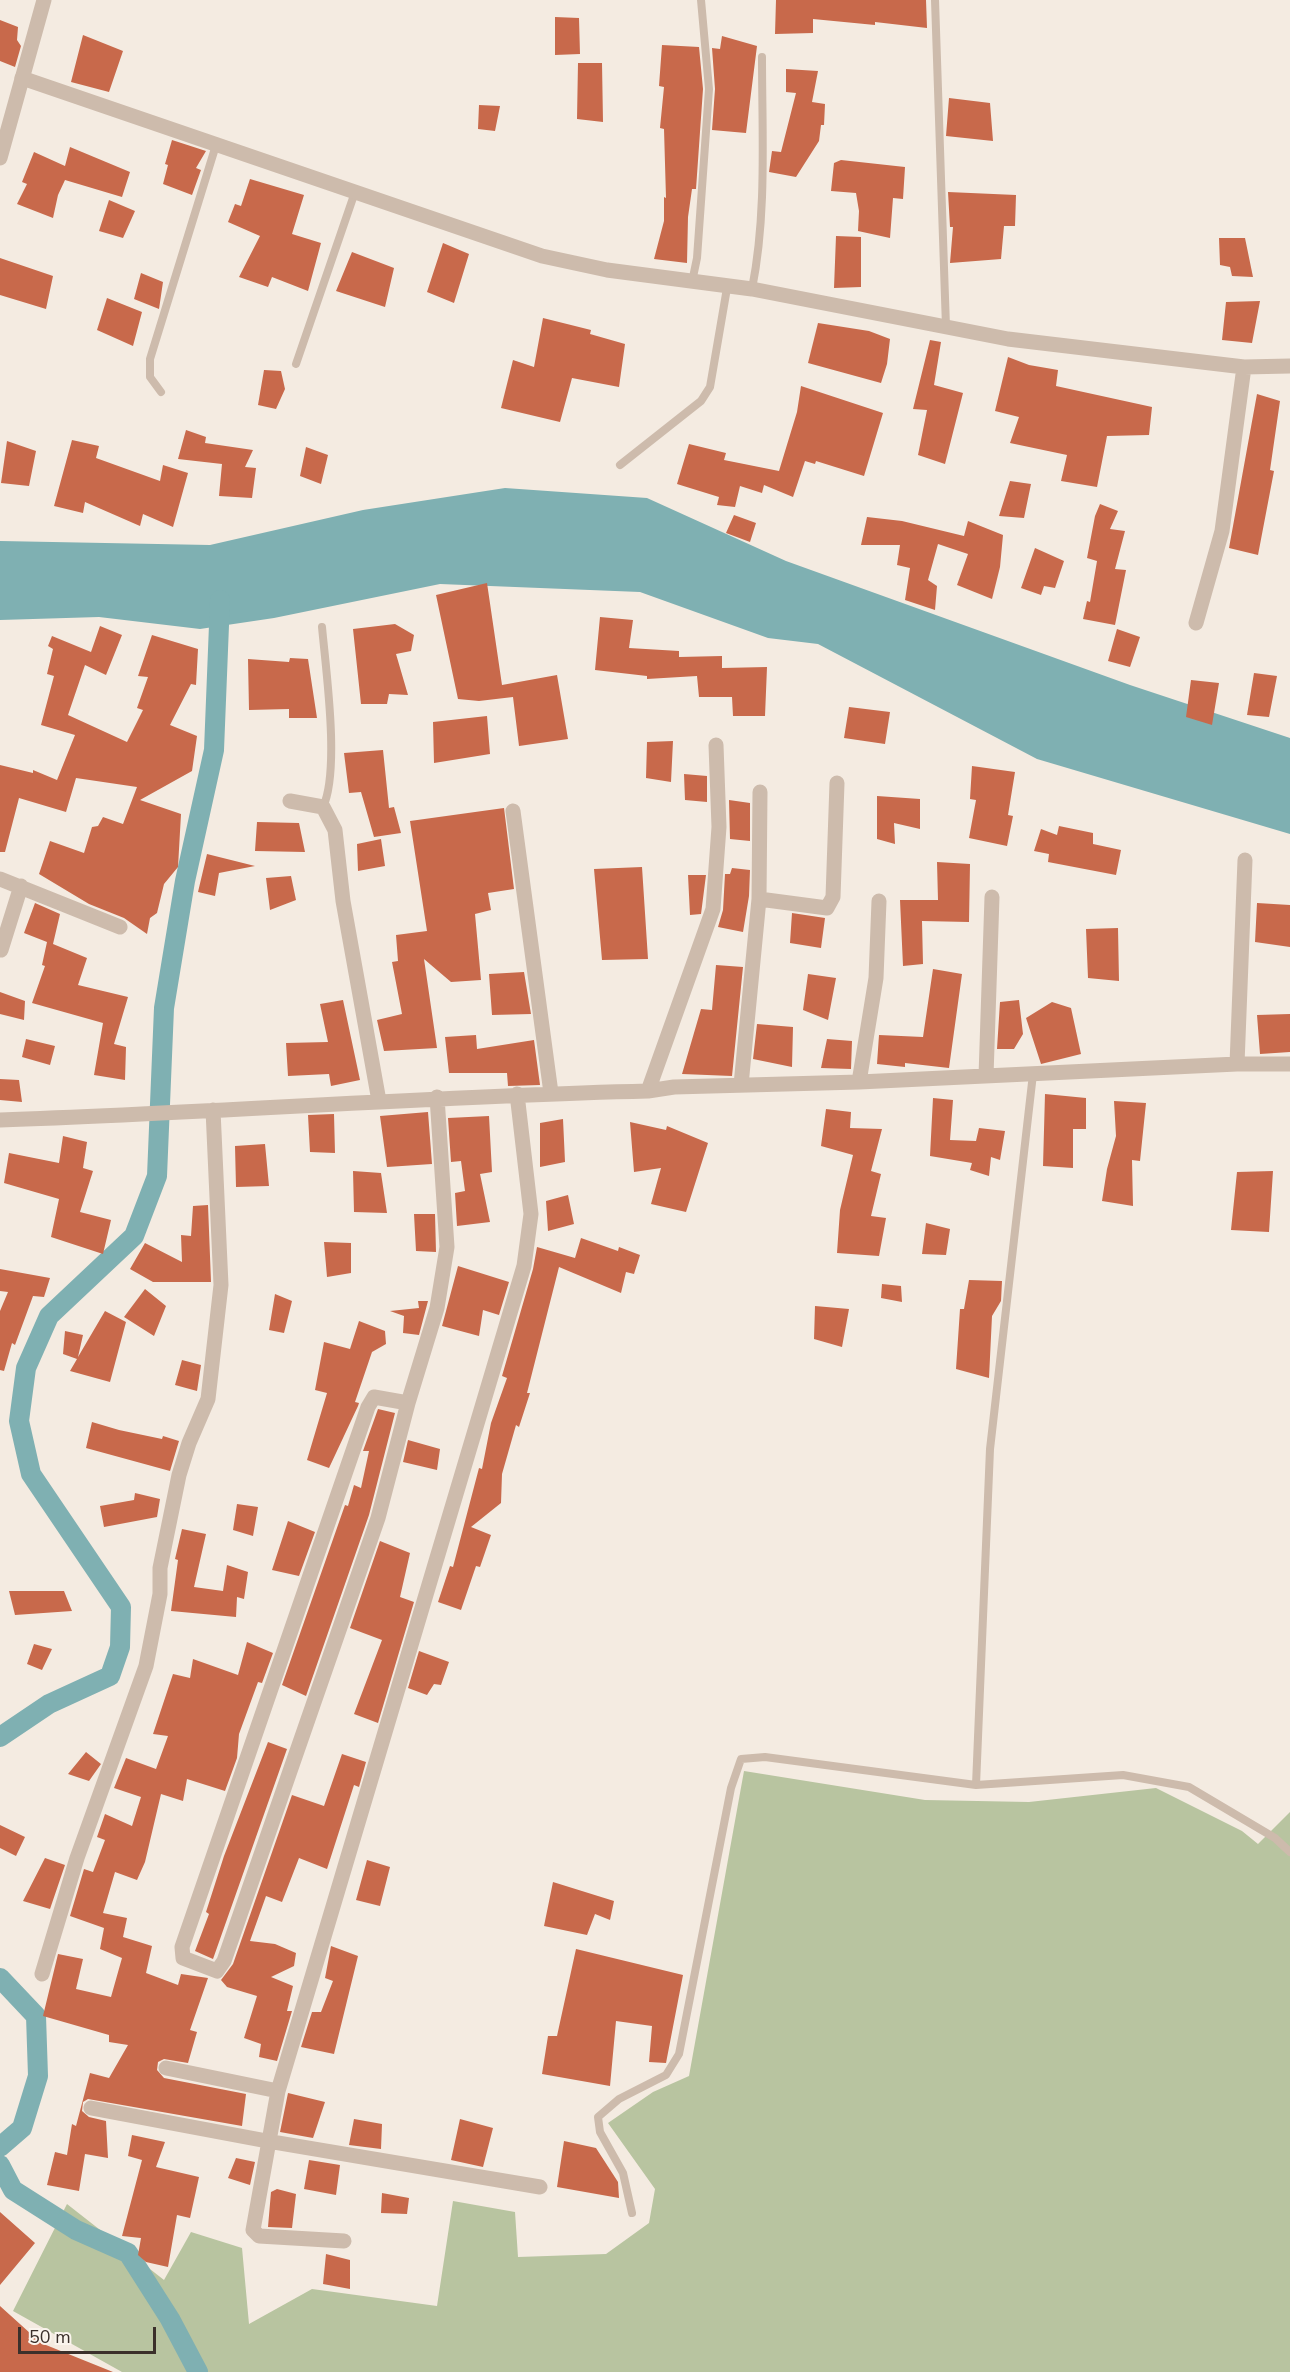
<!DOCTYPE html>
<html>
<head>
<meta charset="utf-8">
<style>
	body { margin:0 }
	#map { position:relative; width:1290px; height:2372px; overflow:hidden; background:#f4ebe1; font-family:"Nunito Sans",sans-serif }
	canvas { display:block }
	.scale { position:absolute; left:18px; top:2327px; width:138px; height:27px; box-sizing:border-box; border:3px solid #3b302b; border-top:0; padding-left:8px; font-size:18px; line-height:21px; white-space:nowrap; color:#3b302b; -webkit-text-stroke:4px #fbf5ee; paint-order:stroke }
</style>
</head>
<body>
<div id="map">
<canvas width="1290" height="2372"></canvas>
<div class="scale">50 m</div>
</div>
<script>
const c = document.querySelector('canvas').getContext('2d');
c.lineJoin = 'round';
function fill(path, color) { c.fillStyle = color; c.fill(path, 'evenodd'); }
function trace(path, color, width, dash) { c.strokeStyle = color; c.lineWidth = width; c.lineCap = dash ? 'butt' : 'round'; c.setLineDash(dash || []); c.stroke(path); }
fill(new Path2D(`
	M744 1771 925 1800 1029 1802 1156 1788 1242 1831 1258 1844 1290 1812V2372H122L13 2311 67 2204 164 2280 191 2232 242 2248 249 2324 312 2289 437 2306 453 2201 515 2212 518 2257 606 2254 649 2223 655 2189 608 2123 653 2092 689 2076Z`), '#b8c4a0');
fill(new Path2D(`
	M505 488 647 498 786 561 1130 685 1290 738V834L1037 759 818 644 768 638 640 592 440 584 274 618 200 629 99 617 0 620V541L210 545 363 510Z`), '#7fb0b2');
trace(new Path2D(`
	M0 1737 49 1704 110 1676 120 1647 121 1607 31 1474 19 1421 26 1368 49 1316 134 1236 157 1176 164 1008 185 881 214 750 220 600
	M0 1978 36 2016 38 2076 22 2128 0 2147
	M0 2165 13 2190 76 2230 128 2253 170 2319 198 2372`), '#7fb0b2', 20);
fill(new Path2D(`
	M776 0H926L927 28 875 22V25L813 19V33L775 34Z
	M555 17 579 18 580 54 555 55Z
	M0 20 18 27 17 40 21 46 15 67 0 61Z
	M83 35 123 51 109 92 71 82Z
	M722 36 757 46 746 133 712 130 715 89 712 48 720 49Z
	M662 45 699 47 703 89 696 189H692L688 217 687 263 654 259 664 221V197L666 198 664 129 660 128 664 87 659 86Z
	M578 63H602L603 122 577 119Z
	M786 69 818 71 812 102 825 104 824 125H821L819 141 796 177 769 172 772 151 781 152 796 93 786 92Z
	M949 98 990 103 993 141 946 136Z
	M479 105 500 106 495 131 478 129Z
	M172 140 206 151 196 168 201 170 192 195 163 184 168 165 165 164Z
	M70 147 130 172 122 197 65 180 58 195 53 218 17 204 27 184 22 182 34 152 65 166Z
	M841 160 905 167 903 199 893 198 890 238 858 231 859 211 856 193 831 191 834 163Z
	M250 179 304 195 292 234 321 243 308 291 272 277 268 287 239 277 260 236 228 222 235 204 241 206Z
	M948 192 1016 195 1015 226H1004L1001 259 950 263 953 227H950Z
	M109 200 135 211 123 238 99 231Z
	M836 236 861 237V287L834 288Z
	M1219 238H1245L1253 277 1232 276 1230 267 1220 265Z
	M443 243 469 254 454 303 427 292Z
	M352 252 394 268 385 307 336 291Z
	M0 258 53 276 46 309 0 295Z
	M141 273 163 282 159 309 134 299Z
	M107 298 142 312 133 346 97 330Z
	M1260 301 1252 343 1222 340 1226 302Z
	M543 318 591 330 590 334 625 344 619 387 572 378 560 422 501 408 513 360 534 367Z
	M818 323 869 331 890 339 887 364 881 383 808 363Z
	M930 340 941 342 934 385 963 393 945 464 918 455 927 410 913 409Z
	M1008 357 1029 365 1058 370 1056 386 1152 407 1149 435 1107 436 1097 487 1061 481 1067 455 1010 443 1019 417 995 411Z
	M264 370 281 371 285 389 276 409 258 405Z
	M801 386 883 413 864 476 816 461 815 464 805 461 793 497 764 485 762 493 740 486 735 507 717 505 719 497 677 484 689 444 726 453 724 460 779 471 797 412Z
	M1257 394 1280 401 1270 470 1274 471 1258 555 1229 548Z
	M186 430 206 437 205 443 253 450 245 467 256 468 252 498 219 496 222 464 178 459Z
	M72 440 99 446 96 458 160 481 163 465 188 473 173 527 143 514 140 526 85 502 83 513 54 506Z
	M7 441 36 451 29 486 1 483Z
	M306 447 328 455 321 484 300 476Z
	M1010 481 1031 484 1024 518 999 516Z
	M1100 504 1118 511 1110 529 1125 531 1115 569 1126 570 1115 625 1083 619 1087 601 1090 602 1097 561 1087 558 1095 516Z
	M734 515 756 523 750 542 726 533Z
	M867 517 902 521 964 536 968 521 1003 535 1000 567 992 599 957 585 968 554 938 544 928 580 937 586 935 610 905 600 910 568 897 565 900 545H861Z
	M1035 548 1064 561 1055 588 1044 586 1041 595 1021 588Z
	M487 583 502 685 557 675 568 739 519 746 513 697 479 701 458 699 436 595Z
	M600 617 633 620 629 648 679 651V657L722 656V668L767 667 765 716H733L732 697H699L697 676 647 679V676L595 670Z
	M395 624 414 635 411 651 396 654 408 695 389 694 387 704H361L353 629Z
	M100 626 122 635 106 675 85 665 68 715 127 742 143 710 137 708 148 677 138 676 152 635 198 649 196 685 191 684 170 725 197 736 192 771 140 800 181 814 178 867 164 884 157 913 150 918 147 934 124 918 89 904 39 874 50 841 84 853 92 827 98 826 103 817 123 824 137 787 76 778 66 812 19 798 5 852H0V765L33 773V770L57 780 75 735 41 725 54 676 47 674 53 649 48 646 52 636 91 652Z
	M1117 629 1140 637 1130 667 1108 661Z
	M290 658 308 659 317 718H289V709L249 710 248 659 289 662Z
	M1254 673 1277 676 1269 717 1247 715Z
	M1191 680 1219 683 1212 725 1186 717Z
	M849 707 890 712 885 744 844 738Z
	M487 716 490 754 434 763 433 722Z
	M673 741 671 782 646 778 647 742Z
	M383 750 389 808 394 807 401 833 374 837 361 792 349 793 344 753Z
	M972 766 1015 772 1008 815 1013 816 1007 846 969 838 976 800 970 799Z
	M684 774 707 776V802L685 800Z
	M877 796 920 799V829L894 823 895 844 877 839Z
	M729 800 750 803V841L730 839Z
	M504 808 514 889 488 893 491 910 475 914 481 980 451 982 424 959 437 1048 384 1051 377 1020 402 1014 392 962 398 961 396 935 427 931 410 821Z
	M257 822 299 823 305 852 255 851Z
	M1059 826 1093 833V844L1121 850 1116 875 1048 862 1049 854 1034 851 1041 829 1057 835Z
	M381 839 385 866 358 871 357 844Z
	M207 854 255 866 219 873 215 896 198 892Z
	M937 862 970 864 969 922 922 921 923 964 903 966 900 900H938Z
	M642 867 648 959 602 960 594 869Z
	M732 868 750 870 749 896 743 932 718 927 723 910 725 874H730Z
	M688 875H706L701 914 690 915Z
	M291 876 296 900 270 910 266 878Z
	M35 903 60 914 53 944 87 958 78 985 128 997 114 1044 126 1047 125 1080 94 1075 103 1023 32 1003 45 966 42 965 47 942 24 933Z
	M1257 903 1290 905V947L1255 942Z
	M792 913 825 918 821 948 790 943Z
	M1118 928 1119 981 1088 978 1086 929Z
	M716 965 743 967 732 1076 682 1074 701 1009 712 1010Z
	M933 969 962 974 949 1068 905 1063V1067L877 1064 879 1035 923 1037Z
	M524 972 531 1014 492 1015 489 974Z
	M808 974 836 978 828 1020 803 1010Z
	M0 992 25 1001 24 1020 0 1014Z
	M343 1000 360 1080 331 1086 329 1074 288 1076 286 1043 328 1042 320 1004Z
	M1019 1000 1023 1034 1014 1049H997L1000 1002Z
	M1052 1002 1071 1008 1081 1054 1041 1064 1026 1018Z
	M1290 1014V1052L1260 1054 1257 1015Z
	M757 1024 793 1027 792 1067 753 1059Z
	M476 1035 477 1049 534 1040 540 1085 508 1086 507 1073H449L445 1037Z
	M26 1039 55 1046 50 1065 22 1057Z
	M827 1039 852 1041 851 1069 821 1068Z
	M0 1079 19 1080 22 1102 0 1100Z
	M1045 1094 1086 1098V1129H1073V1168L1043 1166Z
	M933 1098 953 1100 950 1140 976 1141 979 1128 1005 1131 1000 1160 991 1157 989 1176 970 1170 972 1163 930 1156Z
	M1114 1101 1146 1103 1140 1161 1132 1160 1133 1206 1102 1201 1107 1169 1116 1136Z
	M826 1109 851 1112 850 1128 882 1129 871 1171 881 1174 871 1216 886 1218 879 1256 837 1253 840 1210 853 1155 821 1146Z
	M428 1112 432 1164 387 1167 380 1116Z
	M334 1114 335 1153 310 1152 308 1115Z
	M489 1116 492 1172 480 1174 490 1222 457 1226 455 1193 465 1191 461 1161 451 1162 448 1118Z
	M563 1119 565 1162 540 1167V1123Z
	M630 1122 666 1130 667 1126 708 1143 686 1212 651 1204 661 1168 634 1172Z
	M63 1136 87 1142 83 1168 93 1171 80 1212 111 1220 103 1254 51 1237 59 1199 4 1183 9 1153 59 1163Z
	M265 1144 269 1186 236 1187 235 1146Z
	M353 1171 381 1173 387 1213 354 1212Z
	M1273 1171 1269 1232 1231 1230 1237 1172Z
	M568 1195 574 1224 548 1231 546 1201Z
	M208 1205 211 1282H153L130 1269 145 1243 182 1262 181 1235 191 1236 193 1206Z
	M414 1214H435L436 1252 416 1251Z
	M926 1223 950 1229 946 1255 922 1254Z
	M581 1238 618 1251 619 1247 640 1255 634 1274 626 1272 621 1293 559 1267 527 1393H530L519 1427 516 1425 502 1474 501 1503 471 1527 491 1535 480 1567 476 1566 461 1610 438 1602 450 1566 453 1567 479 1468 482 1469 491 1423 507 1378 502 1376 533 1269 537 1247 575 1258Z
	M324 1242 351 1243V1273L327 1277Z
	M458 1266 509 1282 499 1315 483 1310 479 1336 442 1326Z
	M0 1269 50 1278 44 1297 33 1296 15 1345 12 1343 4 1371 0 1370V1311L8 1292 0 1291Z
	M969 1280 1002 1281 1001 1301 992 1316 989 1378 956 1369 960 1309H964Z
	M882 1284 901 1286 902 1302 881 1298Z
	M145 1289 166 1306 154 1336 124 1317Z
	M275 1294 292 1301 284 1333 269 1330Z
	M418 1301H428L419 1335 403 1333 404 1316 390 1311 419 1308Z
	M815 1306 849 1309 842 1347 814 1339Z
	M105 1311 126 1322 110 1382 70 1371 77 1359 63 1354 65 1331 83 1335 78 1357Z
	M359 1321 385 1331 386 1344 372 1352 355 1402 359 1403 358 1406 329 1468 307 1460 327 1393 315 1390 324 1342 350 1349Z
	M182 1360 201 1365 197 1391 175 1385Z
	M378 1409 395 1413 369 1515 306 1696 282 1685 345 1505 348 1506 354 1485 361 1488 369 1451H363Z
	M92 1422 119 1430 162 1439 163 1436 179 1441 170 1471 86 1448Z
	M408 1440 440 1449 437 1470 403 1462Z
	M135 1493 160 1499 157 1517 104 1527 100 1506 134 1500Z
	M237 1504 258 1507 253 1536 233 1530Z
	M288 1521 315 1532 299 1576 272 1570Z
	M182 1529 206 1534 194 1587 223 1591 227 1565 248 1572 244 1599 237 1597 236 1617 171 1611 178 1560 175 1559Z
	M380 1541 410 1553 400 1597 414 1602 378 1723 354 1714 382 1640 350 1628Z
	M9 1591H64L72 1611 15 1615Z
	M247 1642 273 1653 262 1683 258 1682 239 1734 237 1758 225 1791 187 1779 183 1801 161 1794 145 1862 137 1880 115 1872 103 1913 127 1918 123 1937 152 1946 146 1973 178 1985 181 1974 208 1978 190 2030 197 2032 188 2063 164 2059 158 2062 157 2070 164 2078 246 2094 242 2126 88 2099 83 2102 82 2111 89 2117 106 2121 108 2158 85 2154 79 2191 47 2185 55 2152 67 2155 72 2124 76 2126 90 2073 109 2078 128 2045 109 2042V2035L43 2016 58 1954 83 1959 76 1989 111 1997 122 1958 100 1949 104 1928 70 1916 84 1869 93 1872 105 1840 97 1837 105 1814 132 1826 141 1797 114 1788 126 1758 156 1769 168 1736 153 1734 173 1674 190 1678 193 1659 238 1675Z
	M34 1644 52 1649 42 1670 27 1664Z
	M419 1651 449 1662 441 1685 434 1684 427 1695 408 1688Z
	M268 1742 287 1749 213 1959 195 1951 209 1914 206 1912 224 1856Z
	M86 1752 101 1764 89 1781 68 1774Z
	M342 1754 366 1762 359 1787 354 1785 327 1869 299 1858 282 1902 266 1896 250 1941 275 1944 296 1953 294 1966 271 1977 293 1986 287 2011H292L277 2061 259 2057 261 2044 244 2038 257 1996 227 1987 221 1980 233 1964 292 1795 324 1806Z
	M0 1825 25 1837 16 1856 0 1848Z
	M45 1858 65 1865 50 1909 23 1901Z
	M367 1860 390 1867 380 1906 356 1900Z
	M553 1882 614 1901 610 1920 595 1914 587 1935 544 1926Z
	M331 1946 358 1956 334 2054 301 2047 312 2012H321L333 1981 325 1978Z
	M576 1949 683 1975 666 2063 649 2062 652 2026 616 2021 610 2086 542 2074 548 2036H557Z
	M288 2093 325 2102 313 2138 280 2132Z
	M354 2119 382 2124 381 2149 349 2145Z
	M460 2119 493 2128 483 2167 451 2160Z
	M132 2135 165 2142 156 2167 199 2177 190 2218 177 2215 168 2267 146 2262 138 2255 141 2238 122 2236 142 2160 128 2156Z
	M564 2141 596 2148 618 2182 619 2198 557 2187Z
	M236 2158 255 2162 250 2185 228 2178Z
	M309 2160 340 2165 336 2195 304 2189Z
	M277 2189 296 2194 292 2228 268 2227 271 2192Z
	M382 2193 409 2198 407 2214 381 2213Z
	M0 2212 35 2243 0 2285Z
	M326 2254 350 2260V2289L323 2284Z
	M0 2306 41 2343 113 2372H0Z`), '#c8694b');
trace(new Path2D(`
	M935 0 946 327
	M692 282 697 258 709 89 701 0
	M752 289C767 214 762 134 762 57
	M296 364 355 192
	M161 392 150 377V359L216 145
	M620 465 701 401 710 387 727 288
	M322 627C326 671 340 770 323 807
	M976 1785 1123 1775 1189 1787 1275 1838 1290 1852
	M632 2213 623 2173 600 2132 598 2117 619 2099 666 2075 679 2054 731 1788 741 1759 765 1757 976 1785 990 1449 1033 1074`), '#cdbbac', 8);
trace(new Path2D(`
	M22 78 542 256 607 270 752 289 1008 339 1244 367 1290 366
	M1196 623 1222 531 1244 367
	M290 801 323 807 335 830 343 901 379 1101
	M513 811 551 1093
	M0 879 120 927
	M759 899 827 908 833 897 837 783
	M1 950 21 886
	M1237 1064 1245 860
	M986 1076 992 897
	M859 1082 876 978 879 901
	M741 1085 759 899 760 792
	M648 1091 713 909 719 827 716 745
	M0 1120C216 1113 432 1096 648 1091L674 1087 859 1082 1237 1064H1290
	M408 1403 374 1397 368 1407 182 1947 183 1958 217 1971 224 1961 378 1518 408 1403 437 1308 447 1247 437 1097
	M42 1974 77 1858 146 1666 160 1594V1568L179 1475 189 1443 208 1399 221 1285 213 1110
	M166 2068 278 2091
	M91 2108 267 2141 540 2187
	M344 2241 259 2236 253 2230 278 2091 524 1266 531 1214 517 1094`), '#cdbbac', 15);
trace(new Path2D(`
	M0 158 44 0`), '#cdbbac', 15);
</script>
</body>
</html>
